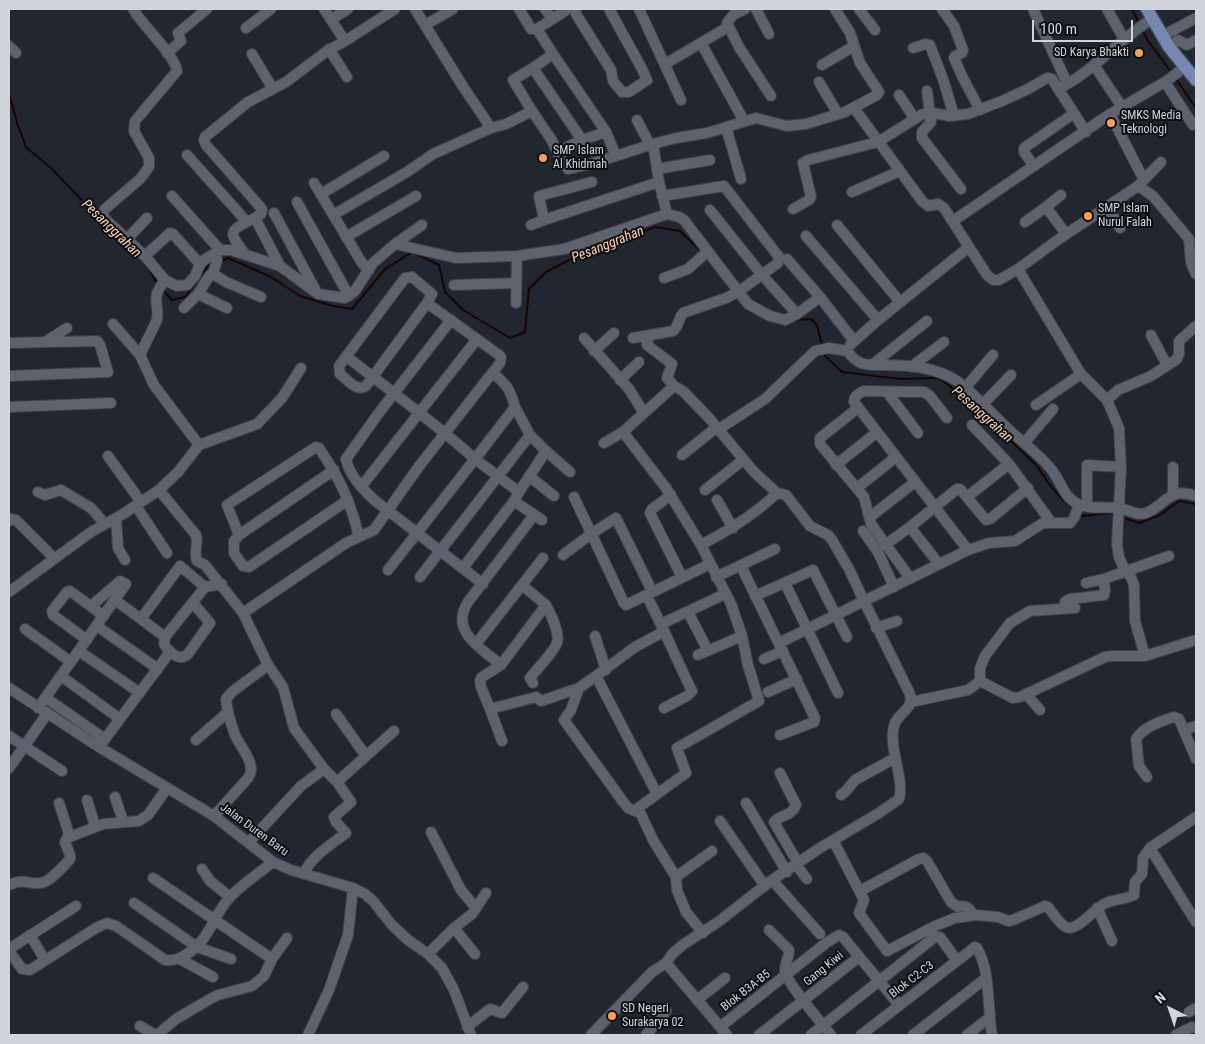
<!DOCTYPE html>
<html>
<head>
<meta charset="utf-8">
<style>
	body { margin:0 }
	#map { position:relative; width:1205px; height:1044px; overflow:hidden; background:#22262e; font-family:"Roboto Condensed",sans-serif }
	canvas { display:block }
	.frame { position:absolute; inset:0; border:10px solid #d1d4da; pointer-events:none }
	.north { position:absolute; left:1145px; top:984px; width:50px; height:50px; -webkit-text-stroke:4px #0d0f12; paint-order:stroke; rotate:319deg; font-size:14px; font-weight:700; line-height:20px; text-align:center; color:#d1d4da }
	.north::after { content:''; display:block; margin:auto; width:18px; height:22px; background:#d1d4da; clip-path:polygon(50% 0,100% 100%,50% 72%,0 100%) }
	.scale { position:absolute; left:1032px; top:20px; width:101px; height:22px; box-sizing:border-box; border:2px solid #d1d4da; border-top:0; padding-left:6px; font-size:15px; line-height:18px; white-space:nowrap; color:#d1d4da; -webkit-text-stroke:4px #0d0f12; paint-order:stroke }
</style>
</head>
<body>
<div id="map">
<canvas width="1205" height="1044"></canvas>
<div class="frame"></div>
<div class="north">N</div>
<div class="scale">100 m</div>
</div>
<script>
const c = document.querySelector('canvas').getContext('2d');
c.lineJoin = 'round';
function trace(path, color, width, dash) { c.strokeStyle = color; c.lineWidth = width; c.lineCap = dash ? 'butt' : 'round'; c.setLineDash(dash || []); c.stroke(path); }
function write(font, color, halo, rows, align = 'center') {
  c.font = font + ' "Roboto Condensed",sans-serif'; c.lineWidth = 4; c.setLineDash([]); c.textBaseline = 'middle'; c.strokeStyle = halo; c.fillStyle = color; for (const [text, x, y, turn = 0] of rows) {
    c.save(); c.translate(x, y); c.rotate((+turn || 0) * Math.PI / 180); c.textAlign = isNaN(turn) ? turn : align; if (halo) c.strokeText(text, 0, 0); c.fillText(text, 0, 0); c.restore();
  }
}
trace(new Path2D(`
	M1132 9 1139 23
	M1142 30 1148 41 1172 73
	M1176 79 1196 108
	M9 93 17 123 26 147 52 169 99 218
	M221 261 228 258 271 277 300 296 333 306 352 309 385 269 412 252 439 265 445 292 463 310 510 338 525 332 529 289 546 272 592 248 604 246 655 227 680 231 701 251
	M148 267 158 285
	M721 276 731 291
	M163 290 172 300 185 297 209 265 212 264
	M796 320 811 319 817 325 822 346
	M824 353 825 356 842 372 901 379 939 378 975 406 1037 466 1049 484 1064 501 1074 509
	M1080 513 1083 516 1111 513 1114 515
	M1121 517 1139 523 1160 515 1179 501 1196 504`), '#1b0500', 2);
const minor = new Path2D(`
	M133 9C142 25 175 55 177 71L135 121 134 131 149 158V167L140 179 105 209 102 214 106 220 145 256 165 280
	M324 9 345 41 395 9
	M415 9 462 85 491 128 506 124 532 111 551 139 563 163 568 169 591 164 653 144 676 138 707 133 756 118 787 126 806 124 845 112 877 95 879 92 860 63 850 33 835 9
	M519 9 530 27 531 29H537L553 54 533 68 582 140
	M545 9 552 19
	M575 9 576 14 611 70 613 81 622 92H629L647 80 641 67 609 9
	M639 9 681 100
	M745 9 733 15 727 23 739 47 771 96
	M756 9 769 34
	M859 9 875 30
	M942 9 954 26 963 50 962 53 955 56 954 58 963 78 980 110
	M1033 9 1067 83
	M1107 9 1124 39
	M332 19 348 9
	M425 25 453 9
	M246 28 271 9
	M537 29 568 9
	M1162 36 1196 18
	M701 43 744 121
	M9 46 16 53
	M1169 47 1178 40 1187 45 1196 40
	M913 48 926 44 930 45 944 82 954 116
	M329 49 347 77
	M167 53 181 41 178 33 207 9
	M252 54 273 89
	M553 54 606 132
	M665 64 728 27
	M822 65 854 46
	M1094 65 1122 107
	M819 82 838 114
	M1165 82 1193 125
	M1058 89C1093 72 1119 39 1152 19
	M927 91 931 122 922 132V138L961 189
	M899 95 915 119
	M854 108 922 201 928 206 938 204 944 208 987 275 993 280H999L1018 269 1059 239 1138 186 1161 162
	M532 111 513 80 533 68
	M1110 114 1144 180
	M637 120 650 145
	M726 127 741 179
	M653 144 659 182 667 214
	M559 151 582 140 606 132 616 156
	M187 155 247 222 255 218
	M1034 166 1024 152V148L1073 114
	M657 169 710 160
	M592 182 539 196 544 220 659 182
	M314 183 362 263 369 270
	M1138 186 1153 196 1189 239 1191 263 1196 274
	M852 192 900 171
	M321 194 384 156
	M172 196 220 250
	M297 202 349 296
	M1046 207 1061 195
	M1107 207 1120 228
	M793 209 809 200 811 197 803 163 808 160 878 142 921 115 929 112 949 116 968 114 1002 101 1028 89 1047 78 1052 79 1086 132
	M710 210 762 275 797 314
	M274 213 316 291
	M333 215 407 172 433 154 491 128
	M953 221 1110 114 1165 82 1185 67
	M1025 222 1046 207 1066 234
	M531 225 544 220
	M837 225 900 302
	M806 236 878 320
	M346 237 416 196
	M127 239 147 218
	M395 244 422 225
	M244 253C233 236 225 232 247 222
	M145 256 170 233 173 234 200 264
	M787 259 820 297
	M280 266 255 218 261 214 262 209 206 145 204 140 205 137 248 102 286 82 327 51 345 41
	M1018 269 1081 374
	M213 274 226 282 261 297
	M664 278 688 269 708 251
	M454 285 516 283
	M198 294 227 308
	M516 303 517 256
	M184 308 198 294 210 275 213 274 217 260 216 253
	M451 320 378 414 346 459C349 475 362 488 373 499L483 584
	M113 324 140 355
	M650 335 647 342V345L672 364 667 378 674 386
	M1151 335 1167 365
	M584 338 629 389 644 413
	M633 338 673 331C679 326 678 319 683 313L726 298 738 292 778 263 779 257 724 186 662 196
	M45 342 67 328
	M9 343 97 341 100 345 108 372 9 376
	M850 345 878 320 969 247
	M594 351 614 333
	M346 356C389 390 434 422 475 459L388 570
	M872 365 927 321
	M911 367 944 342
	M620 380 639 362
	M966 387 993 355
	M887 392 918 433
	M1107 400 1118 390 1151 376 1177 359 1179 354V341L1196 326
	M983 404 1011 375
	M1036 405 1081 374 1107 400 1119 428 1121 467 1117 544 1119 557 1125 571 1131 577 1134 585 1135 621 1145 656
	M9 407 111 403
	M515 407 530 435
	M858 408 820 438V444L864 497 871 524 910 578
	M947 418 930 396 924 392 864 391C859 393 854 396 854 402L968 550
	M972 425 1009 464
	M719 429 765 399 815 351 829 348 847 351C851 356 855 361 861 363 869 366 876 365 884 365 909 365 935 367 957 381 975 394 990 412 1007 428 1022 442 1038 453 1051 469 1061 481 1063 497 1078 504 1091 510 1106 506 1120 508 1128 510 1137 516 1146 513 1166 505 1169 486 1196 496
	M623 432 666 488 701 545 731 604 742 636 748 665 759 701 677 748 686 773 638 808 653 840 676 877 677 890 686 912 703 933
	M1025 442 1053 409
	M604 443 623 432 674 386 683 391 709 418 754 472 777 493 786 495 810 526 828 535 832 540 849 569 864 601 779 643
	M199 445 257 424 282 398 301 368
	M546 451 570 472
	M682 455 717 427
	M108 456 141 502
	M836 465 876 433
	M529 476 554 496
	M361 487 477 339
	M857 488 896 457
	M159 490 196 535C199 544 193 553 197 561L205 565 243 613 268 665 283 687 294 728 324 769 301 786 249 842
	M705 490 743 460
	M38 492 45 495 61 490 91 508 105 524
	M671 495 652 509 650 513 682 577
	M1173 495V467
	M574 497 624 603 626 605 710 564
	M967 497 1009 464 1051 522
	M348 500 249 567 243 566 234 553V541L239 535 227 505 316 447 319 448C340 479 350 500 359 537
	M717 500 733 528
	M514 501 542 520
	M136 506 167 553
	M1087 507V465L1121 467
	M870 517 915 482
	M116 518 118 548 125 560
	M9 521 11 519 16 520 54 558
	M910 527 939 564
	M863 531 878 552 894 587
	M239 535 334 470
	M701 545C729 530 754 515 777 493
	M885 545 910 527 957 489H960L986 520 990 519 1028 488
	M563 555 591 534 616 518 652 591
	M741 566 815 718 814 722 780 735
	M463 568 514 501 519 492 475 459 515 407C510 389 507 385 493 373
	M420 577 530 435 546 451 519 492
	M716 577 775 549
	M785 583 838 693
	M1086 583 1104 579 1169 556
	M522 585 546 605 501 665 482 677 480 680 481 687 490 709 536 697 541 701 579 688 596 676
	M9 592 91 532 123 514 159 490 178 472 199 445 154 385 140 355 157 320C160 300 149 301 165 280L177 286 187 285 195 276 200 264 204 260 220 250H231L280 266 318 294 345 298 355 291 372 264 395 244 456 258 517 256 564 249 667 214 679 217 684 220 748 304 770 316 785 320 797 314 820 297 854 341
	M646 595C663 626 676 659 692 691L687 696 664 708
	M755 596 813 570 847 637
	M115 600 141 619 180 566 205 587
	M193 603 210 623 188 654C179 662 170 653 164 644L165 637 205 587 222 584
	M1064 608 1065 602 1070 599 1104 595 1105 591 1104 579
	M688 612 705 645
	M243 613 346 543 374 530 420 465 500 363 501 357 499 355 427 303 432 294 412 277 405 278 339 366 340 374C348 380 356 392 366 386L427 303
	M141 619 165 637
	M661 624 725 594
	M97 626 158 669
	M876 628 897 621
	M25 629 71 662
	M595 636 606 670
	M87 640 53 615 52 611 67 592 70 591 104 616
	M476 644 543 558
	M79 651 140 693
	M698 655 742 636
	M764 659 783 651
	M501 665C481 648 449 631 468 602L534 515
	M61 676 120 719
	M980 681 1013 698 1020 697 1105 657 1111 656H1145L1196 640
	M980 681V668L985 656 1010 623 1030 611 1075 608
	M533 683 530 678C537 669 553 653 557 643 560 632 551 615 546 605
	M9 688 99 747 214 816 273 862 291 870 353 888 365 894 373 901 392 925 408 940 428 954 442 968 454 990 471 1035
	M579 688 571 710 564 720 624 803 628 808 638 812
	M768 692 797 679
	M1026 694 1040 710
	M46 698 105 739
	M911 702 968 690 980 681
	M38 708 126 584 120 581 91 606
	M490 709 502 741
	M336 714 366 756
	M1184 730 1196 726
	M9 736 62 771
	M196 740 228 712
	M99 747 170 652
	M9 768 47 714
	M324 769 337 782 394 731
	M780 773 796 805C790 818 780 814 774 822L798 863
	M1147 777 1139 766 1136 739C1143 727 1161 721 1174 717L1179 719 1196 759
	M657 794 596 676 635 647 663 632
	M841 795 846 791 855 780 895 758
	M115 797 123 821
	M87 800 95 826
	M59 803 70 837
	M746 803 787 872
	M214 816 248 778C258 765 240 747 235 735 231 724 227 711 226 699L232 692 268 665
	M720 821 765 886
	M431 832 461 890 475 907
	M833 840 864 900 859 913 887 951 935 926 955 918 976 915 998 917 1008 921 1013 920 1045 906 1048 907C1053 913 1059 924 1066 927 1075 933 1095 909 1104 904 1113 899 1124 900 1134 895L1135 882 1142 874 1143 858 1150 848 1196 817
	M1150 848 1196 922
	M796 865 807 879
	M202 869 210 881 230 897
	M304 874C310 857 332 844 346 833L336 822 334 817 351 802 337 782
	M676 877 712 851
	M153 878 272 959 287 938
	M772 880 820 934
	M9 885C26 877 27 885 41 883 49 882 64 866 70 859V855L65 842 67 838 103 824 139 821 148 815 167 788
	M860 891 919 859 923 858 927 861 951 902 958 907C966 905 969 907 973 915
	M134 903 197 947 231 959
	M1097 908 1112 941
	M454 928 475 954
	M769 930 789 950C789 957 785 963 785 970 786 983 821 1022 831 1035
	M30 935 45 960
	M9 949 76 906
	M9 951 22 969 30 970 96 928 107 923 116 926 165 960C176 961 181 958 190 952 211 937 214 913 231 896 244 883 259 873 273 862
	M428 954 454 928 472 914 486 893
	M180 959 213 977
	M666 963 727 1035
	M697 1000 725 978
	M1189 1012 1196 1008
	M140 1026 155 1035
	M467 1027 490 1009 502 1013 523 987
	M720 1027 826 943 839 935 843 937 899 1005
	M157 1035 176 1019 210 999 218 995 252 986 264 976 272 959
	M308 1035 329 990 348 935 353 888
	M591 1035 652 972 666 963 673 953 684 944 718 922 772 880 820 848 879 813 899 799C905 779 888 748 894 726 898 711 914 711 910 694L864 601 968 550 989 543 1015 541 1043 523H1070L1074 518 1079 505
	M646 1035 666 1011
	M759 1035 859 957
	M811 1035 936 936 940 937 957 961
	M861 1035 975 947 977 948C991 972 987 1007 992 1035
	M913 1035 986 978
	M967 1035 989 1018
	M1176 1035 1192 1027 1196 1028`);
const major = new Path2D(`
	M1147 9 1169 47 1196 80`);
trace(minor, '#3e4249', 12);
trace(major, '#3e4249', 15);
trace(minor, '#5e626c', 10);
trace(major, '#7688b0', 12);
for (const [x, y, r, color] of [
	[1139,53,5,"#fb9e51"],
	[1111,123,5,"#fb9e51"],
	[543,158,5,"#fb9e51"],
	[1088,216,5,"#fb9e51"],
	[612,1016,5,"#fb9e51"]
]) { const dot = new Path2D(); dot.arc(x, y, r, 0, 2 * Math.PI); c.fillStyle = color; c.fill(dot); trace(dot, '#0d0f12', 2); }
write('12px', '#d1d4da', '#0d0f12', [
	["SD Karya Bhakti",1129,53,"right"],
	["SMKS Media",1121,116],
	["Teknologi",1121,130],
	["SMP Islam",553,151],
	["Al Khidmah",553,165],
	["SMP Islam",1098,209],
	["Nurul Falah",1098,223],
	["SD Negeri",622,1009],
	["Surakarya 02",622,1023]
], 'left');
write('12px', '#d1d4da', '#0d0f12', [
	["Jalan Duren Baru",254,830,36],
	["Gang Kiwi",824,969,-39],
	["Blok C2-C3",912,980,-37],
	["Blok B3A-B5",746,991,-38]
]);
write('italic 14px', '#fecfac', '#0d0f12', [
	["Pesanggrahan",111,229,44],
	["Pesanggrahan",608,245,-22],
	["Pesanggrahan",982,415,42]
]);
</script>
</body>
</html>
